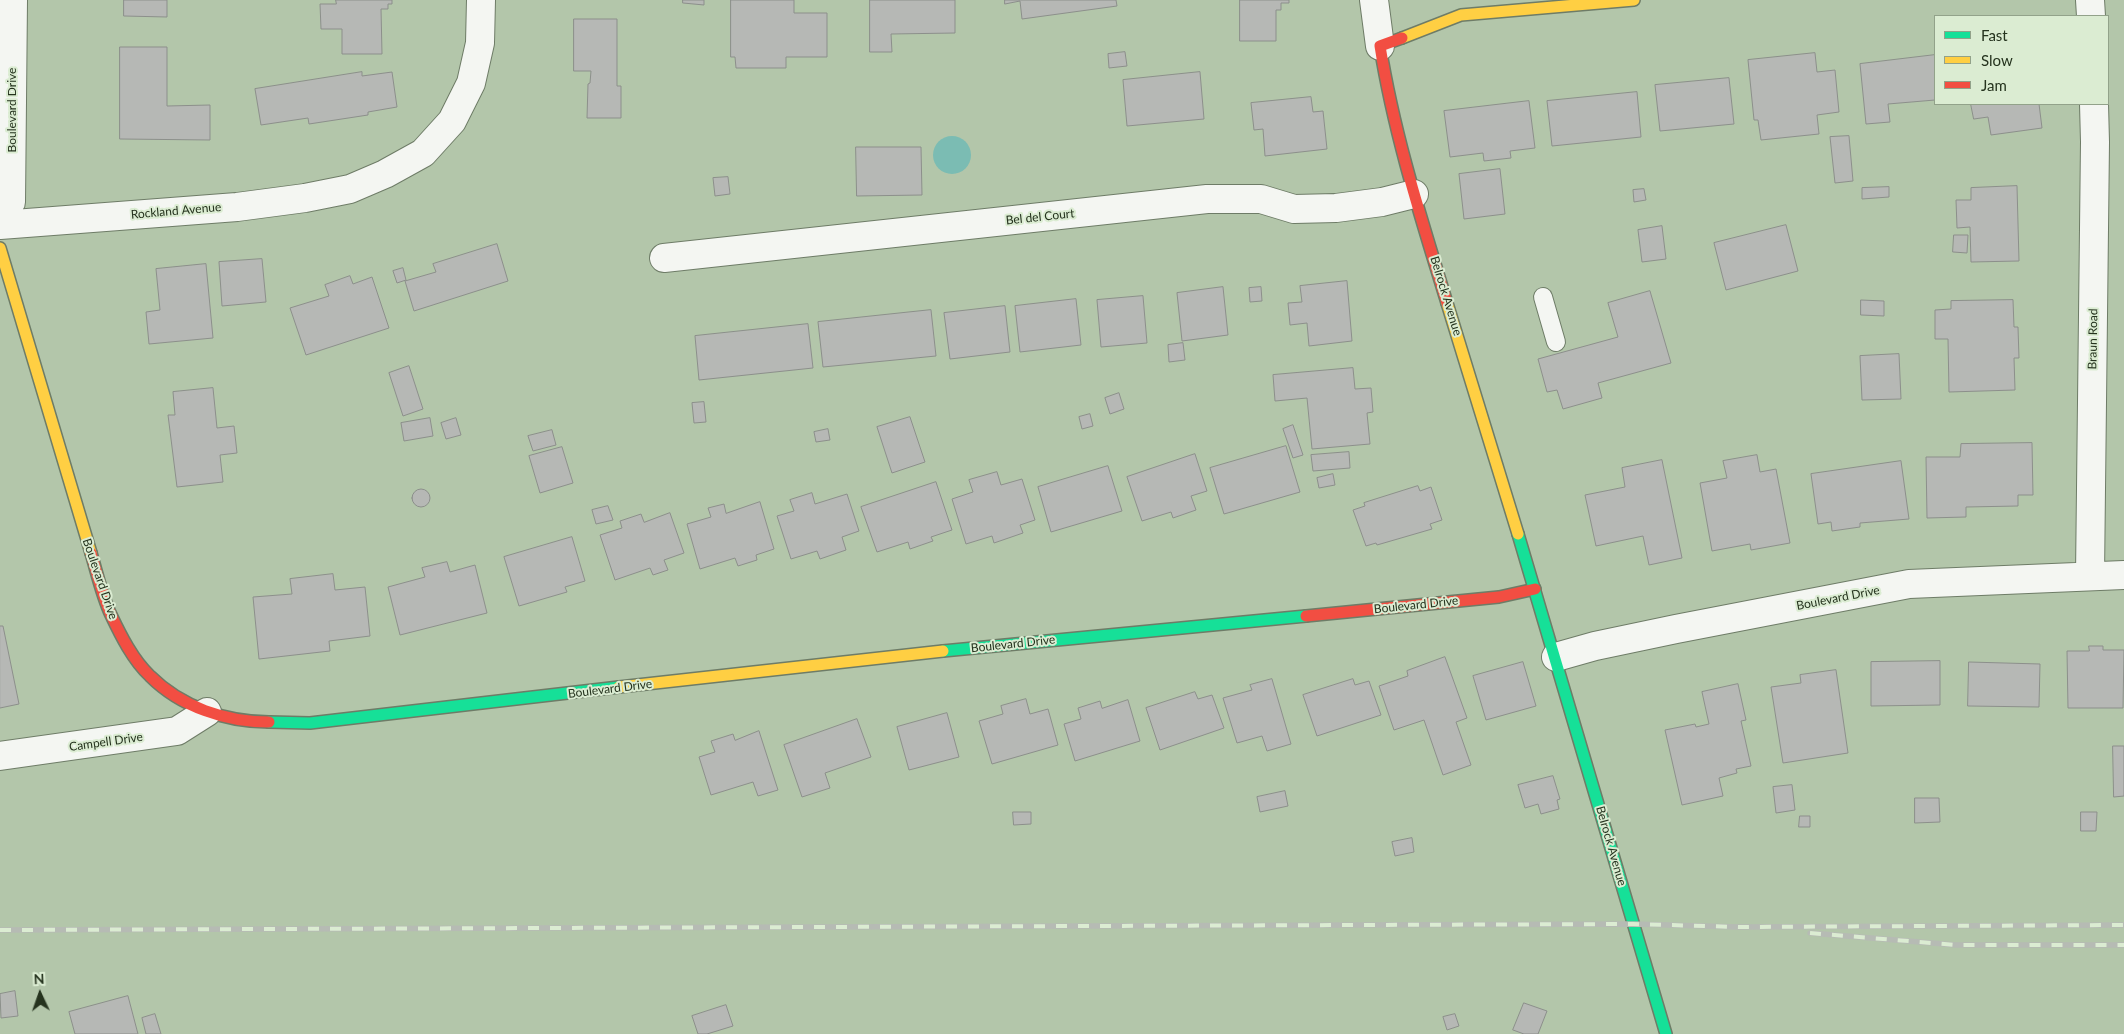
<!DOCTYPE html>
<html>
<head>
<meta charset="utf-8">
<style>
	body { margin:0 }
	#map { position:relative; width:2124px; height:1034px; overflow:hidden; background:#b3c6aa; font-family:Lato,sans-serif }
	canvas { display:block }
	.legend { position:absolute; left:1934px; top:15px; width:175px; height:90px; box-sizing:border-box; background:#dbecd2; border:1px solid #92a28a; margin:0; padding:6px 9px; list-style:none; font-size:15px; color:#25331e }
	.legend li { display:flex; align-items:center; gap:10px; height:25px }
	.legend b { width:25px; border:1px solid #92a28a }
	.north { position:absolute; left:15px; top:969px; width:50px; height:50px; -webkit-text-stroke:4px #dbecd2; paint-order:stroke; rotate:357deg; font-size:14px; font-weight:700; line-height:20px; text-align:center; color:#25331e }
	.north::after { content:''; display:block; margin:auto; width:18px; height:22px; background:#25331e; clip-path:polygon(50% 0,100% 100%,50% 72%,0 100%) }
</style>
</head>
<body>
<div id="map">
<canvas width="2124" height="1034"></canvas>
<ul class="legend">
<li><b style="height:6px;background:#16e098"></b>Fast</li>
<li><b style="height:6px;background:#ffcf43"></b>Slow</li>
<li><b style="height:6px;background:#f24e42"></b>Jam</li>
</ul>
<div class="north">N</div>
</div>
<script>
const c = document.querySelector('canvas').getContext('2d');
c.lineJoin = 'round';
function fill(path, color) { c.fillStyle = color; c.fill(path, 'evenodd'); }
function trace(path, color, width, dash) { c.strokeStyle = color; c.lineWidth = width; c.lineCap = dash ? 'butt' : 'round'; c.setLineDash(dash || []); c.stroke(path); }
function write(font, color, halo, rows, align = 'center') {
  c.font = font + ' Lato,sans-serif'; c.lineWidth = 4; c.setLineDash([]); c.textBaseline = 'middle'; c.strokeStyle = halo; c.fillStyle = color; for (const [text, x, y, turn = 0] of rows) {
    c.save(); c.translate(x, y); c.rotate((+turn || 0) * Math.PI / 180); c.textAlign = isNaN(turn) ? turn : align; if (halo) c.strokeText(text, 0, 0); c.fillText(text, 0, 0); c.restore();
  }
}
fill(new Path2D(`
	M933 155a19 19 0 1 1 38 0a19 19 0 1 1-38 0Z`), '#7bbcb3');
const building = new Path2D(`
	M124 0H167V17L124 16Z
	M336 0H392V4H388V9H381L382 54H342V29H321L320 4H336Z
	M683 0H704V5L683 3Z
	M731 0H794V13H827V57H786V68H736L735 57H731Z
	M870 0H955V33L891 34 892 52H870Z
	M1005 0H1116L1117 6 1022 19 1020 1 1005 4Z
	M1240 0H1289V3H1281V10H1276V41H1240Z
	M574 19H617V86H621V118H587L588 84 590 83 591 71H574Z
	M120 47H167V106L210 105V140L120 139Z
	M1125 52 1127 66 1109 68 1108 54Z
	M1815 53 1817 72 1835 70 1839 112 1817 115 1819 134 1761 140 1758 120H1754L1748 60Z
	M1935 55V100L1888 104 1890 122 1866 124 1860 64Z
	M362 72V76L392 72 397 107 368 112V115L309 124 308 118 261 125 255 89Z
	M1200 72 1204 119 1127 126 1123 80Z
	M1729 78 1734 124 1660 131 1655 85Z
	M1637 92 1641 137 1552 146 1547 101Z
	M1311 97 1313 112 1323 111 1327 149 1265 156 1263 129 1254 130 1251 103Z
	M1529 101 1535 148 1510 151 1511 158 1484 161 1483 153 1450 157 1444 111Z
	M1971 104H2039L2042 128 1991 135 1988 117 1974 119Z
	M1849 136 1853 181 1835 183 1830 137Z
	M856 147H921L922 195 857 196Z
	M1500 169 1505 214 1464 219 1459 174Z
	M728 177 730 194 715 196 713 178Z
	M2017 186 2019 261 1971 262 1970 227 1957 228 1956 200H1971V188Z
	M1889 187V197L1862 199V188Z
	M1644 189 1646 200 1634 202 1633 190Z
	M1786 225 1798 271 1726 290 1714 243Z
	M1662 226 1666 259 1642 262 1638 230Z
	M1954 235H1968L1967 253 1953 252Z
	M497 244 508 281 414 311 405 281 436 272 433 264Z
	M262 259 266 302 222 306 219 262Z
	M206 264 213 338 149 344 146 312 160 310 156 269Z
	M403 268 406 280 397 283 393 271Z
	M350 276 353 284 372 277 389 328 306 355 290 308 329 296 325 285Z
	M1347 281 1352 341 1309 346 1307 323 1290 325 1288 303 1302 302 1300 286Z
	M1223 287 1228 335 1182 341 1177 293Z
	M1261 287 1262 301 1250 302 1249 288Z
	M1650 291 1671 363 1598 383 1602 398 1563 409 1557 390 1547 392 1538 359 1618 337 1608 303Z
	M1143 296 1147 343 1101 347 1097 300Z
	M1076 299 1081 345 1020 352 1015 306Z
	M1861 300 1884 301V316L1861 315Z
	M2013 300 2014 327H2018L2019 358H2014L2015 390 1949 392 1948 339H1935V310L1951 309V301Z
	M1005 306 1010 352 950 359 944 313Z
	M931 310 936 356 823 367 818 322Z
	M808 324 813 368 699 380 695 336Z
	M1183 343 1185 360 1169 362 1168 345Z
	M1899 354 1901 399 1862 400 1860 356Z
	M409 366 423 409 403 416 389 373Z
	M1353 368 1355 389 1371 388 1373 412 1367 413 1370 444 1312 449 1307 398 1275 401 1273 375Z
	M213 388 217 428 234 426 237 453 220 455 223 482 177 487 168 415H175L173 392Z
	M1119 393 1124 409 1110 414 1105 398Z
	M704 402 706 422 694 423 692 403Z
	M1090 414 1093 426 1082 429 1079 417Z
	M910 417 925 462 892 473 877 427Z
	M430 418 433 436 404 441 401 423Z
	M456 418 461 435 446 439 441 423Z
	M1293 425 1303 455 1293 458 1283 429Z
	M828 429 830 440 816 442 814 432Z
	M552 430 556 445 533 451 528 436Z
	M2032 443 2033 495H2018V506L1966 507V517L1927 518 1926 457H1960L1961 444Z
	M1286 446 1300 492 1224 514 1210 468Z
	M562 447 573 483 540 493 529 456Z
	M1349 452 1350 468 1313 471 1311 455Z
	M1195 454 1207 491 1191 496 1196 510 1173 518 1171 512 1142 521 1127 477Z
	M1757 455 1760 472 1776 469 1790 543 1751 550 1750 544 1712 551 1700 483 1727 478 1723 461Z
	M1662 460 1682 558 1649 565 1643 536 1596 546 1585 495 1625 487 1622 468Z
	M1901 461 1909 519 1860 523V527L1832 531 1831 522 1818 524 1811 474Z
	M1108 466 1122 511 1051 532 1038 487Z
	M997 472 1001 485 1022 479 1035 520 1020 525 1023 533 994 543 992 536 966 544 952 499 973 492 969 480Z
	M1333 474 1335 485 1319 488 1317 478Z
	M936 482 952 530 931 537 933 541 910 549 908 542 877 552 861 507Z
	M1418 486 1420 491 1431 487 1442 520 1430 524 1432 529 1377 545 1376 543 1366 546 1353 510 1365 506 1364 503Z
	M412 498a9 9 0 1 1 18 0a9 9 0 1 1-18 0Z
	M812 493 815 504 847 494 859 531 842 537 846 550 820 559 817 551 791 559 777 516 794 511 790 500Z
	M760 502 774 549 756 555 757 560 738 566 735 558 700 569 687 524 711 517 708 508 724 504 726 513Z
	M608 506 613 520 596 524 592 510Z
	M670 513 684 553 664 560 668 570 653 575 650 568 615 580 600 535 622 528 620 521 641 514 644 522Z
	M572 537 585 581 565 587 567 592 519 606 504 557Z
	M447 562 450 572 475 565 487 613 400 635 388 587 425 577 422 568Z
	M333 574 335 590 365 587 370 636 329 641 330 651 259 659 253 597 292 594 290 579Z
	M0 626H3L19 704 0 708Z
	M2089 646H2103V650H2124L2123 708H2068L2067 651H2089Z
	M1445 657 1467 718 1456 722 1471 765 1443 775 1424 720 1394 730 1379 686 1408 676 1407 671Z
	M1940 661V705L1871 706V662Z
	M1523 662 1536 706 1486 720 1473 676Z
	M1969 662 2040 664 2039 707 1968 706Z
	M1836 670 1848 753 1783 763 1771 687 1801 683 1800 675Z
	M1272 679 1291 744 1267 751 1262 736 1237 743 1223 698 1252 690 1250 685Z
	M1353 679 1355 685 1369 681 1381 715 1317 736 1303 695Z
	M1738 684 1746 720 1741 721 1751 766 1736 769 1737 773 1719 778 1723 796 1682 805 1665 730 1695 724 1696 727 1709 724 1702 692Z
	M1195 692 1198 699 1212 695 1224 728 1160 750 1146 708Z
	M1026 699 1030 714 1048 709 1058 745 992 764 979 721 1003 714 1001 706Z
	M1128 700 1140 741 1075 761 1064 724 1081 719 1078 708 1100 701 1102 708Z
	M947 713 959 757 909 770 897 727Z
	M857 719 871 757 825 773 830 788 802 797 784 745Z
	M759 731 778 790 758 796 753 782 711 795 699 757 715 752 711 741 733 734 735 740Z
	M2113 746H2124V796L2114 797Z
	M1553 776 1560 799 1557 800 1559 809 1541 814 1538 804 1525 808 1518 785Z
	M1792 785 1795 810 1776 813 1773 787Z
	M1285 791 1288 806 1260 812 1257 797Z
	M1915 798H1939L1940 822 1915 823Z
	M1013 812H1031V824L1014 825Z
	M2081 812H2097L2096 831H2081Z
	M1800 816H1810V827H1799Z
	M1412 838 1414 852 1395 856 1392 842Z
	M15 991 18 1016 1 1018 0 994Z
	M128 996 138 1034H75L69 1012Z
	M1524 1003 1547 1011 1538 1034H1524L1513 1030Z
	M726 1005 733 1026 707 1034H698L692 1016Z
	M155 1014 161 1034H146L142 1018Z
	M1455 1014 1459 1026 1447 1030 1443 1017Z`);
fill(building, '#b6b8b5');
trace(building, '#8c8f8b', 1);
const lane = new Path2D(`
	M1543 297 1556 342`);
const street = new Path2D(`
	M1374 0 1380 46
	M2090 0 2091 16
	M0 217 11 202 13 0
	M0 225 237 207 305 198 350 189 385 174 423 153 452 121 471 83 480 43 481 0
	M664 258 1207 199H1261L1294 209 1336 208 1382 202 1414 194
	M2090 575 2095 142 2094 104
	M1556 657 1595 646 1676 629 1909 584 2124 575
	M0 756 177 731 207 712`);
const fast = new Path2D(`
	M1518 534 1666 1034
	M943 651 1306 616
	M269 722 310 723 619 687`);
const slow = new Path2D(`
	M1402 38 1461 15 1634 0
	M0 248 91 553
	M1447 303 1518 534
	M619 687 943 651`);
const jam = new Path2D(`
	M1402 38 1380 46C1394 134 1421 218 1447 303
	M91 553C97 573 102 596 111 615 121 636 133 660 150 676 181 707 226 722 269 722
	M1306 616 1499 597 1535 589`);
trace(lane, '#6e7c67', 20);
trace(street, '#6e7c67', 30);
trace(fast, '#6e7c67', 14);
trace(slow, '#6e7c67', 14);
trace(jam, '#6e7c67', 14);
trace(lane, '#f4f6f2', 18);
trace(street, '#f4f6f2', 28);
trace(fast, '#16e098', 11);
trace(slow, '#ffcf43', 11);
trace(jam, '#f24e42', 11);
const rail = new Path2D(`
	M0 930 1633 924 1738 927 2124 925
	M1810 933 1956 945H2124`);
trace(rail, '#b6bbb4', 5.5);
trace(rail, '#dbecd2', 4, [11]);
write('12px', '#25331e', '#dbecd2', [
	["Boulevard Drive",12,110,-90],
	["Rockland Avenue",176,211,-5],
	["Bel del Court",1040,217,-6],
	["Belrock Avenue",1446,296,73],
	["Braun Road",2093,339,-89],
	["Boulevard Drive",100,579,71],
	["Boulevard Drive",1838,598,-11],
	["Boulevard Drive",1416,605,-6],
	["Boulevard Drive",1013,644,-6],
	["Boulevard Drive",610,689,-7],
	["Campell Drive",106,742,-8],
	["Belrock Avenue",1611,846,74]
]);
</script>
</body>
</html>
